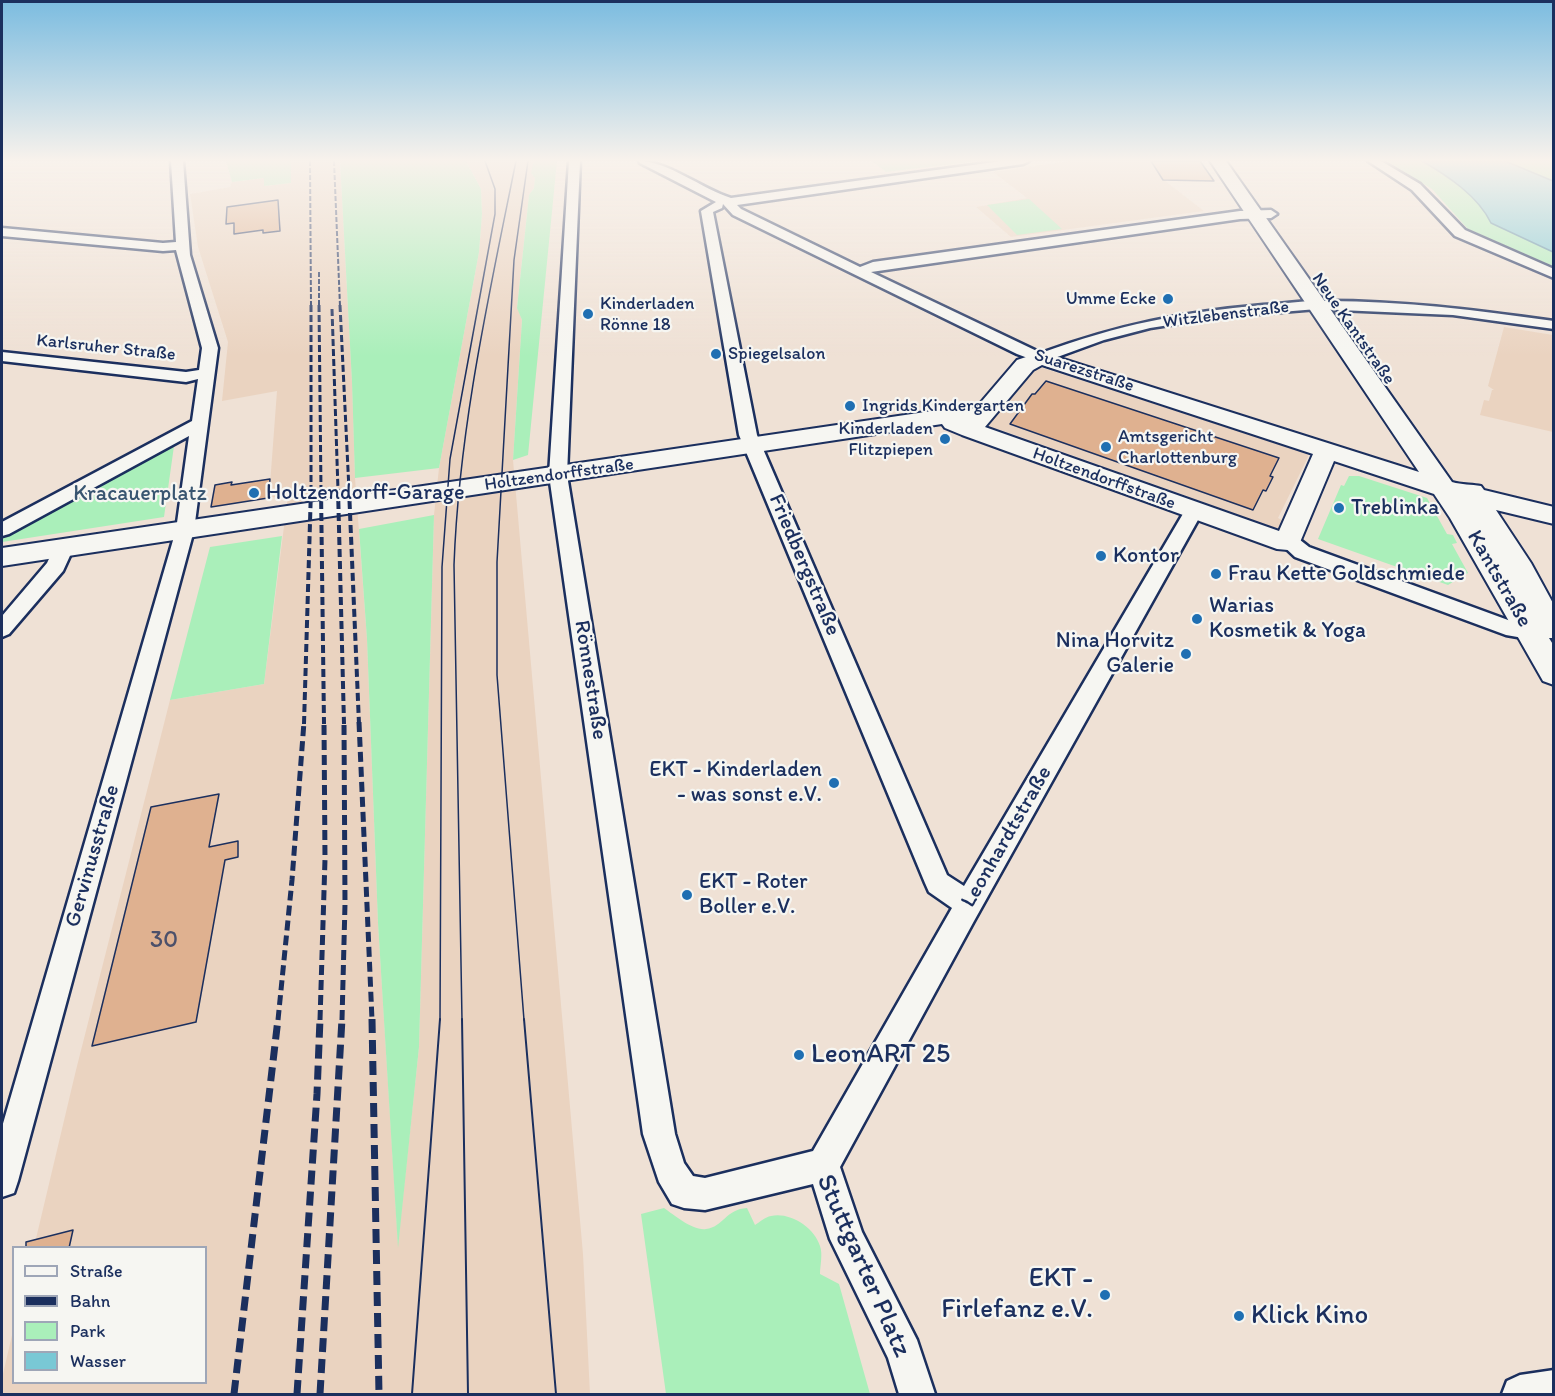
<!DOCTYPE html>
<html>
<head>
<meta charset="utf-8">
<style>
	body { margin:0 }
	#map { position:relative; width:1555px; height:1396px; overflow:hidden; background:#efe1d5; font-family:Itim,sans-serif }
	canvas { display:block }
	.frame { position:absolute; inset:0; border:3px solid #1b2f5e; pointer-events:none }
	.legend { position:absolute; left:12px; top:1246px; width:195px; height:138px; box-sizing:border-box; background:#f6f6f2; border:2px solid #9ea6b7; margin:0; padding:8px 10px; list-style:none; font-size:18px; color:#1b2f5e }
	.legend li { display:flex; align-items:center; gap:12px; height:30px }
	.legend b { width:30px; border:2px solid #9ea6b7 }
</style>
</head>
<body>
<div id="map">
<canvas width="1555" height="1396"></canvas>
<div class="frame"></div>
<ul class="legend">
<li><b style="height:8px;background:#f6f6f2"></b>Straße</li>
<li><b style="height:8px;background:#1b2f5e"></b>Bahn</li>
<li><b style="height:16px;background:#aaefba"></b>Park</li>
<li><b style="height:16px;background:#79c8d5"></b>Wasser</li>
</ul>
</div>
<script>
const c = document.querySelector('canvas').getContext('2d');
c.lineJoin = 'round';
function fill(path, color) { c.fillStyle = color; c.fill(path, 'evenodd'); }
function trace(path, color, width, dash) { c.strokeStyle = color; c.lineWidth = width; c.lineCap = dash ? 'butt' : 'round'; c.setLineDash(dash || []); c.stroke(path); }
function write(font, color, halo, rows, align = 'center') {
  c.font = font + ' Itim,sans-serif'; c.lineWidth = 4.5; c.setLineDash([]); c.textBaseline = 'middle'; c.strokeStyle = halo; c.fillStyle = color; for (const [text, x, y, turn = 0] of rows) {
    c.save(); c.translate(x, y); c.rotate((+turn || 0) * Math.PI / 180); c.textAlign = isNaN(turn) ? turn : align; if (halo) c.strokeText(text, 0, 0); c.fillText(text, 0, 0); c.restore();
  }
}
fill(new Path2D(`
	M291 161H340L352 382 355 478 367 639 378 923 398 1243 419 1047 434 515 439 468 479 252 482 214 481 189 466 161H534L532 173 535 178 534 188 529 195 517 307 522 320 513 460 583 1254 590 1394H2V1378L13 1331 14 1382H206V1248L34 1247 76 1070 170 700 264 684 288 495 269 498 277 391 222 401 228 342 198 247 190 194 230 187 232 182 264 178V186L291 183Z
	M1070 161H1200L1214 181 1164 180 1204 211 1011 237 976 207 1027 198 993 172Z
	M1504 327 1553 335V432L1480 415 1484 400 1489 401 1492 390H1494L1488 386Z
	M1043 368 1276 443 1292 442 1307 452 1308 457 1278 518 1284 521 1283 526 1275 530 1243 525 1246 518 1195 499 998 429 989 432 981 423 1031 369Z`), '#ead3c0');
fill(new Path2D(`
	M226 161H291V183L264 186V178L232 182Z
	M340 161H466L481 189 482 214 479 252 439 468 355 478 352 382Z
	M534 161H557L528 455 513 460 522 320 517 308 529 195 534 188 535 178 531 173Z
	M872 161H977L886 172Z
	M1387 161H1553V266L1468 229 1432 189Z
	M1029 199 1062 229 1017 235 987 205Z
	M174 446 164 517 2 542V539Z
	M1349 476H1359L1427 498 1447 534 1453 535 1457 543 1452 544 1468 573 1448 585 1318 539 1341 485 1344 486Z
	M434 515 419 1047 398 1248 378 923 367 639 359 529Z
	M282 536 264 684 170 700 210 547Z
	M664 1208C674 1215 693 1231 706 1229 723 1227 726 1209 747 1208L755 1225C760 1222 765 1217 771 1216 790 1212 814 1227 820 1246 823 1254 820 1266 820 1274L839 1284 870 1394H666L641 1214Z`), '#aaefba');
const water = new Path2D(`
	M1422 161H1505L1553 181V252L1491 223C1478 196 1448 176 1422 161Z`);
fill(water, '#79c8d5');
trace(water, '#538ba5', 1.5);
const building = new Path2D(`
	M1151 161H1200L1214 181 1163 180Z
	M278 200 280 231 263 233V230L234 234V223L226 224 227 207Z
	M1046 381 1279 458 1270 476 1273 477 1266 491 1263 490 1253 510 1010 424 1032 394H1035Z
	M270 479 268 498 211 507 215 485 232 482 231 485Z
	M219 794 209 847 238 841V857L225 860 196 1022 92 1046 151 807Z
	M73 1230 69 1248H26V1242Z`);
fill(building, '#dfb190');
trace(building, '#1b2f5e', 1.5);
const street = new Path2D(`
	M171 161H183L190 255 218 348 194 530 18 1181 14 1193 2 1197V1127L176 530 189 436 9 534 2 536V522L192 421 198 379 186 382 2 361V352L186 372 199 370 202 348 176 250 163 251 2 236V228L163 243 176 242Z
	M569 161H580L567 475 675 1134 684 1163 693 1176 705 1178 813 1151 952 908 929 892 925 883 739 435 701 211 716 202 640 163 639 161C668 161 702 189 731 198L1002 161H1029L1023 164 737 205 741 209 860 267 873 262 1240 211 1271 210 1277 214 1271 218 1240 219 871 272 1041 353C1118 325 1182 312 1263 305 1281 304 1299 301 1317 301 1397 300 1475 310 1554 321V329L1453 315 1317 309 1221 317 1150 328 1104 340 1041 363 1017 354 733 215 723 204 722 208 713 212 757 435 947 875 964 886 1187 507H1201L1203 511 974 921 840 1167 862 1232 917 1340 935 1394H899L888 1358 830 1239 813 1184 705 1210 684 1208 672 1204 659 1182 643 1134 549 475Z
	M1368 161H1381L1420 184 1465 230 1554 269V278L1455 236 1412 190Z
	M1288 535 1295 536 1309 547 1508 620 1536 625 1540 631 1536 637 1529 639 1506 635 1295 557 1278 541 1281 536Z
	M64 540 71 542 74 547 63 571 9 634 2 637V616L47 563 57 542Z
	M1554 1370V1394H1502L1507 1381 1520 1375Z`);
const secondary = new Path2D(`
	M1210 161H1226L1452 482C1462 485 1471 484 1481 486L1484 490 1554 507V524L1496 510 1531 563 1554 605V638H1549L1554 646V685L1543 681 1450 518 1434 494 1334 461 1298 547 1288 550 1277 549 962 435 945 428 942 424 2 566V548L932 411 976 408 1017 360 1041 352 1419 472ZM1042 365 1313 454 1279 531 985 427 1033 370Z`);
trace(street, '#1b2f5e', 5);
trace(secondary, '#1b2f5e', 4);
fill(street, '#f6f6f2');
fill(secondary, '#f6f6f2');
trace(new Path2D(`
	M440 1020 442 567 450 459 495 214V189L485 161
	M462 1020 454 565C459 428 489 295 516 161
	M524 1020 497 675V562L514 260 528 161`), '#1b2f5e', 1.5);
trace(new Path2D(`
	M462 1019 468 1394
	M524 1019 556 1394
	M412 1394 440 1019`), '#1b2f5e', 2);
trace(new Path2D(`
	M310 161 311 306
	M334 161 340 306
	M319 272V306`), '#1b2f5e', 2, [5, 2]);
trace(new Path2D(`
	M311 305V490
	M319 305 321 490
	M340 305 349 490
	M332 309 338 490`), '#1b2f5e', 3, [7, 3]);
trace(new Path2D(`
	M321 489 324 724
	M338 489 344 724
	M349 489 359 724
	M304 724 311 489`), '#1b2f5e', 4, [8, 4]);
trace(new Path2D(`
	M359 722 372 1020
	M278 1020 292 880 304 722
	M320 1020 325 859 324 722
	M342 1020 345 904 344 722`), '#1b2f5e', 5, [10, 5]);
trace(new Path2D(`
	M372 1019 379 1394
	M234 1394 278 1019
	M297 1394 317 1094 320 1019
	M320 1394 342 1019`), '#1b2f5e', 7, [14, 7]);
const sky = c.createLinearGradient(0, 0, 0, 356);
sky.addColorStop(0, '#7bbce0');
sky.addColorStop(0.45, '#f8f2ec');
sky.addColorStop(1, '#f8f2ec00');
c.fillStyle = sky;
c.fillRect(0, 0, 1555, 356);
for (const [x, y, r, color] of [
	[1168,299,6,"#1f6fb2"],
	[588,314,6,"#1f6fb2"],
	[716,354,6,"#1f6fb2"],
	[850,406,6,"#1f6fb2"],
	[945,439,6,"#1f6fb2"],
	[1106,447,6,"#1f6fb2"],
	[254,493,6,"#1f6fb2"],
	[1339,508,6,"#1f6fb2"],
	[1101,556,6,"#1f6fb2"],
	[1216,574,6,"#1f6fb2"],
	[1197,619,6,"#1f6fb2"],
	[1186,654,6,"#1f6fb2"],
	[834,783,6,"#1f6fb2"],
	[687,895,6,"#1f6fb2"],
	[799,1055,6,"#1f6fb2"],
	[1105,1295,6,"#1f6fb2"],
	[1239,1316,6,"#1f6fb2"]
]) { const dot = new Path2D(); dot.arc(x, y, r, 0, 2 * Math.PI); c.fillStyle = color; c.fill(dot); trace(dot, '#f6f6f2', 2); }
write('18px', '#1b2f5e', '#f6f6f2', [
	["Umme Ecke",1156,299,"right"],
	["Kinderladen",600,304],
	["Rönne 18",600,325],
	["Spiegelsalon",728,354],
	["Ingrids Kindergarten",862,406],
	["Kinderladen",933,429,"right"],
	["Flitzpiepen",933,450,"right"],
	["Amtsgericht",1118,437],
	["Charlottenburg",1118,458]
], 'left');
write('18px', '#1b2f5e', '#f6f6f2', [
	["Witzlebenstraße",1226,315,-7],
	["Neue Kantstraße",1353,329,55],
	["Karlsruher Straße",106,348,6],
	["Suarezstraße",1084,371,18],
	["Holtzendorffstraße",559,475,-8],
	["Holtzendorffstraße",1104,479,20]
]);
write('22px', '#1b2f5e', '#f6f6f2', [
	["Holtzendorff-Garage",266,493],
	["Treblinka",1351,508],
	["Kontor",1113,556],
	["Frau Kette Goldschmiede",1228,574],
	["Warias",1209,606],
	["Kosmetik & Yoga",1209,631],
	["Nina Horvitz",1174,641,"right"],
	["Galerie",1174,666,"right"],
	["EKT - Kinderladen",822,770,"right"],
	["- was sonst e.V.",822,795,"right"],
	["EKT - Roter",699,882],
	["Boller e.V.",699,907]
], 'left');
write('22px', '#385570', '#f6f6f2', [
	["Kracauerplatz",140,494]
]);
write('22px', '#1b2f5e', '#f6f6f2', [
	["Friedbergstraße",804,565,67],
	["Kantstraße",1499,579,60],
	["Rönnestraße",590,680,81],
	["Leonhardtstraße",1007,837,-60],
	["Gervinusstraße",93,856,-74]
]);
write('24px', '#4c506a', null, [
	["30",164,941]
]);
write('27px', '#1b2f5e', '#f6f6f2', [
	["LeonART 25",811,1055],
	["EKT -",1093,1279,"right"],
	["Firlefanz e.V.",1093,1310,"right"],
	["Klick Kino",1251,1316]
], 'left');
write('27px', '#1b2f5e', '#f6f6f2', [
	["Stuttgarter Platz",863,1266,66]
]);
</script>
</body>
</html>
